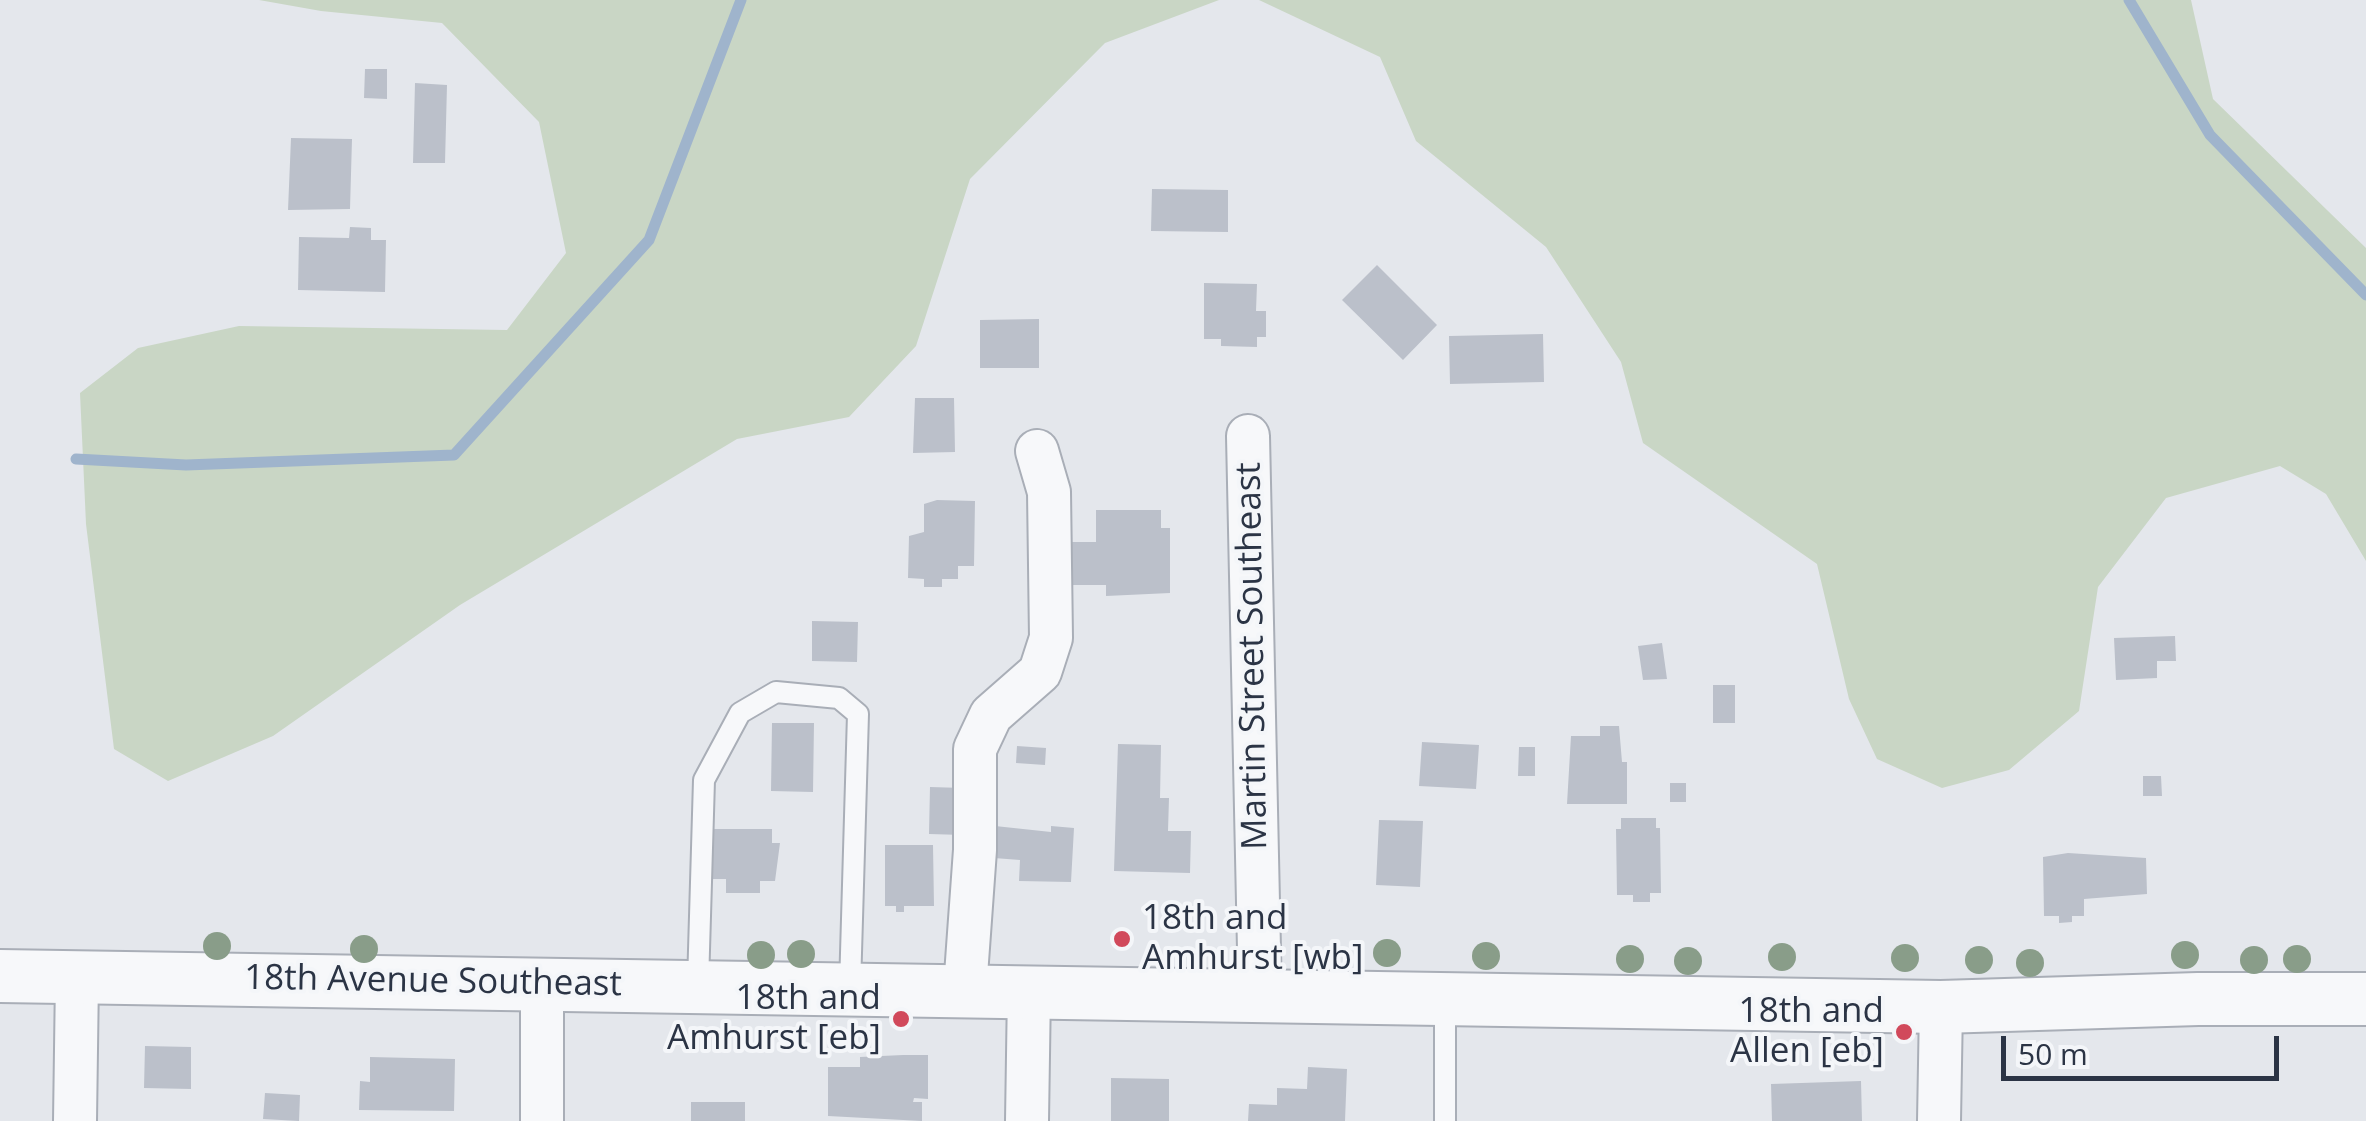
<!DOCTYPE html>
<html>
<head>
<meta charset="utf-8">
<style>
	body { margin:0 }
	#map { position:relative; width:2366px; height:1121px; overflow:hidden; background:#e4e7ec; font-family:"Open Sans",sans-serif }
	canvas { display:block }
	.scale { position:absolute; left:2001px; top:1036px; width:278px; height:45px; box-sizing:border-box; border:5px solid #2b3445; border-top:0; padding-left:12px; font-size:30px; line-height:35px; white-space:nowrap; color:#2b3445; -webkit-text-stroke:8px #f4f6f9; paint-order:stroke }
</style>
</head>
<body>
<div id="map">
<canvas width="2366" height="1121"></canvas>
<div class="scale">50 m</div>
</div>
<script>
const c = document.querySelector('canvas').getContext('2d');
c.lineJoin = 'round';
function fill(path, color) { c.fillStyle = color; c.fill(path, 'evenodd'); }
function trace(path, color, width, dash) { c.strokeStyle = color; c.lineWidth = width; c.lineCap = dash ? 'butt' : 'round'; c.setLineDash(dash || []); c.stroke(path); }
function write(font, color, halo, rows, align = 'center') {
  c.font = font + ' "Open Sans",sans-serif'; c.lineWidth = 8; c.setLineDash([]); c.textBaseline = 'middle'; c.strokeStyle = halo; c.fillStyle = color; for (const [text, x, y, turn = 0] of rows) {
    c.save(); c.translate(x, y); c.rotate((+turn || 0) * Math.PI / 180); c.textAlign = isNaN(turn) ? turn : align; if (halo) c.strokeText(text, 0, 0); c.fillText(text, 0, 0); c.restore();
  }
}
fill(new Path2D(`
	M259 0H1219L1105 43 970 179 916 346 849 417 737 439 460 605 273 736 168 781 114 749 86 524 80 393 138 348 239 326 507 330 566 253 539 122 442 23 321 11Z
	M1259 0H2191L2213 99 2366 248V561L2326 494 2280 466 2166 498 2098 587 2079 711 2009 770 1942 788 1877 759 1849 699 1817 564 1643 443 1621 362 1546 247 1416 141 1380 57Z`), '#c9d6c5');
trace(new Path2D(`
	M2129 0 2210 135 2366 295
	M76 459 186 465 454 455 649 240 741 0`), '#9fb4cc', 11);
fill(new Path2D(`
	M365 69H387V99L364 98Z
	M415 83 447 85 445 163H413Z
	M291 138 352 139 350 209 288 210Z
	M1152 189 1228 190V232L1151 231Z
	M350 227 371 228V240H386L385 292 298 290 299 237 349 238Z
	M1377 265 1437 325 1403 360 1342 300Z
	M1204 283 1257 284 1256 311H1266V337H1257V347L1221 346V339H1204Z
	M1039 319V368H980V320Z
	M1543 334 1544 382 1450 384 1449 336Z
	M915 398H954L955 452 913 453Z
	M937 500 975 501 974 566H958V579H942V587H924V579L908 578 909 536 924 532V504Z
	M1096 510H1161V528H1170V593L1106 596V585H1064V542H1096Z
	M812 621 858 622 857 662 812 661Z
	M2175 636 2176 661H2157V678L2116 680 2114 638Z
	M1662 643 1667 679 1643 680 1638 646Z
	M1713 685H1735V723H1713Z
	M772 723H814L813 792 771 791Z
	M1600 726H1619L1622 762H1627V804H1567L1571 736H1600Z
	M1422 742 1479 745 1476 789 1419 786Z
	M1118 744 1161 745 1160 798H1169L1168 831H1191L1190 873 1114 871Z
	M1017 746 1046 748 1045 765 1016 763Z
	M1519 747H1535V776H1518Z
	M2143 776H2161L2162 796H2143Z
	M1670 783H1686V802H1670Z
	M930 787 963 788V835L929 834Z
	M1621 818H1656V828H1660L1661 893H1650V902H1633V895H1617L1616 829H1621Z
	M1379 820 1423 821 1420 887 1376 885Z
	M995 826 1051 832V826L1074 828 1071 882 1019 881 1020 860 994 858Z
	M708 829H772V843H780L775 881H760V893H726V879H708Z
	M885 845H933L934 906H904V912H896V906H885Z
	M2068 853 2146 858 2147 894 2084 899V916H2072V922L2059 923V916H2044L2043 857Z
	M145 1046 191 1047V1089L144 1088Z
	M903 1055H928V1099L914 1098 913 1102H922V1121L828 1116V1067H860V1057Z
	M370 1057 455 1059 454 1111 359 1110 360 1081 370 1082Z
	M1308 1067 1347 1069 1345 1121H1248L1249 1104 1277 1105V1088L1307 1089Z
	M1111 1078 1169 1079V1121H1111Z
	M1861 1081 1862 1121H1772L1771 1084Z
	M265 1093 300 1095 299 1121 263 1119Z
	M691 1102H745V1121H691Z`), '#bbc0ca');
const service = new Path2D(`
	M698 984 704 780 740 713 776 692 839 698 858 714 850 987
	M1445 1002V1121`);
const minor = new Path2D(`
	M1248 436 1260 996
	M965 989 975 850V749L991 715 1040 672 1051 638 1049 492 1037 451
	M75 1121 77 978
	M542 1121V983
	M1027 1121 1029 990
	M1939 1121 1941 1007`);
const tertiary = new Path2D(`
	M0 976 1941 1007 2198 999H2366`);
trace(service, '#a9aeb7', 24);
trace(minor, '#a9aeb7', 46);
trace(tertiary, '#a9aeb7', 56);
trace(service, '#f7f8fa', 20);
trace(minor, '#f7f8fa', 42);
trace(tertiary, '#f7f8fa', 52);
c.fillStyle = '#899d89';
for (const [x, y] of [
	[217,946],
	[364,949],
	[1387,953],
	[801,954],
	[761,955],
	[2185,955],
	[1486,956],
	[1782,957],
	[1905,958],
	[1630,959],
	[2297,959],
	[1979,960],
	[2254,960],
	[1688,961],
	[2030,963]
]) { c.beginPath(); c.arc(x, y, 14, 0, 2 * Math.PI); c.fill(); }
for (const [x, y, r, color] of [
	[1122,939,10,"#d1495b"],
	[901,1019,10,"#d1495b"],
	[1904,1032,10,"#d1495b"]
]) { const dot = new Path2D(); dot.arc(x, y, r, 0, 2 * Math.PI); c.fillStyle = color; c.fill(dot); trace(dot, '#f4f6f9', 4); }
write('35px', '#2b3445', '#f4f6f9', [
	["Martin Street Southeast",1253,656,-91],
	["18th Avenue Southeast",433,982,1]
]);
write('35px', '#2b3445', '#f4f6f9', [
	["18th and",1142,919,"left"],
	["Amhurst [wb]",1142,959,"left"],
	["18th and",881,999],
	["Amhurst [eb]",881,1039],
	["18th and",1884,1012],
	["Allen [eb]",1884,1052]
], 'right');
</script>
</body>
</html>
